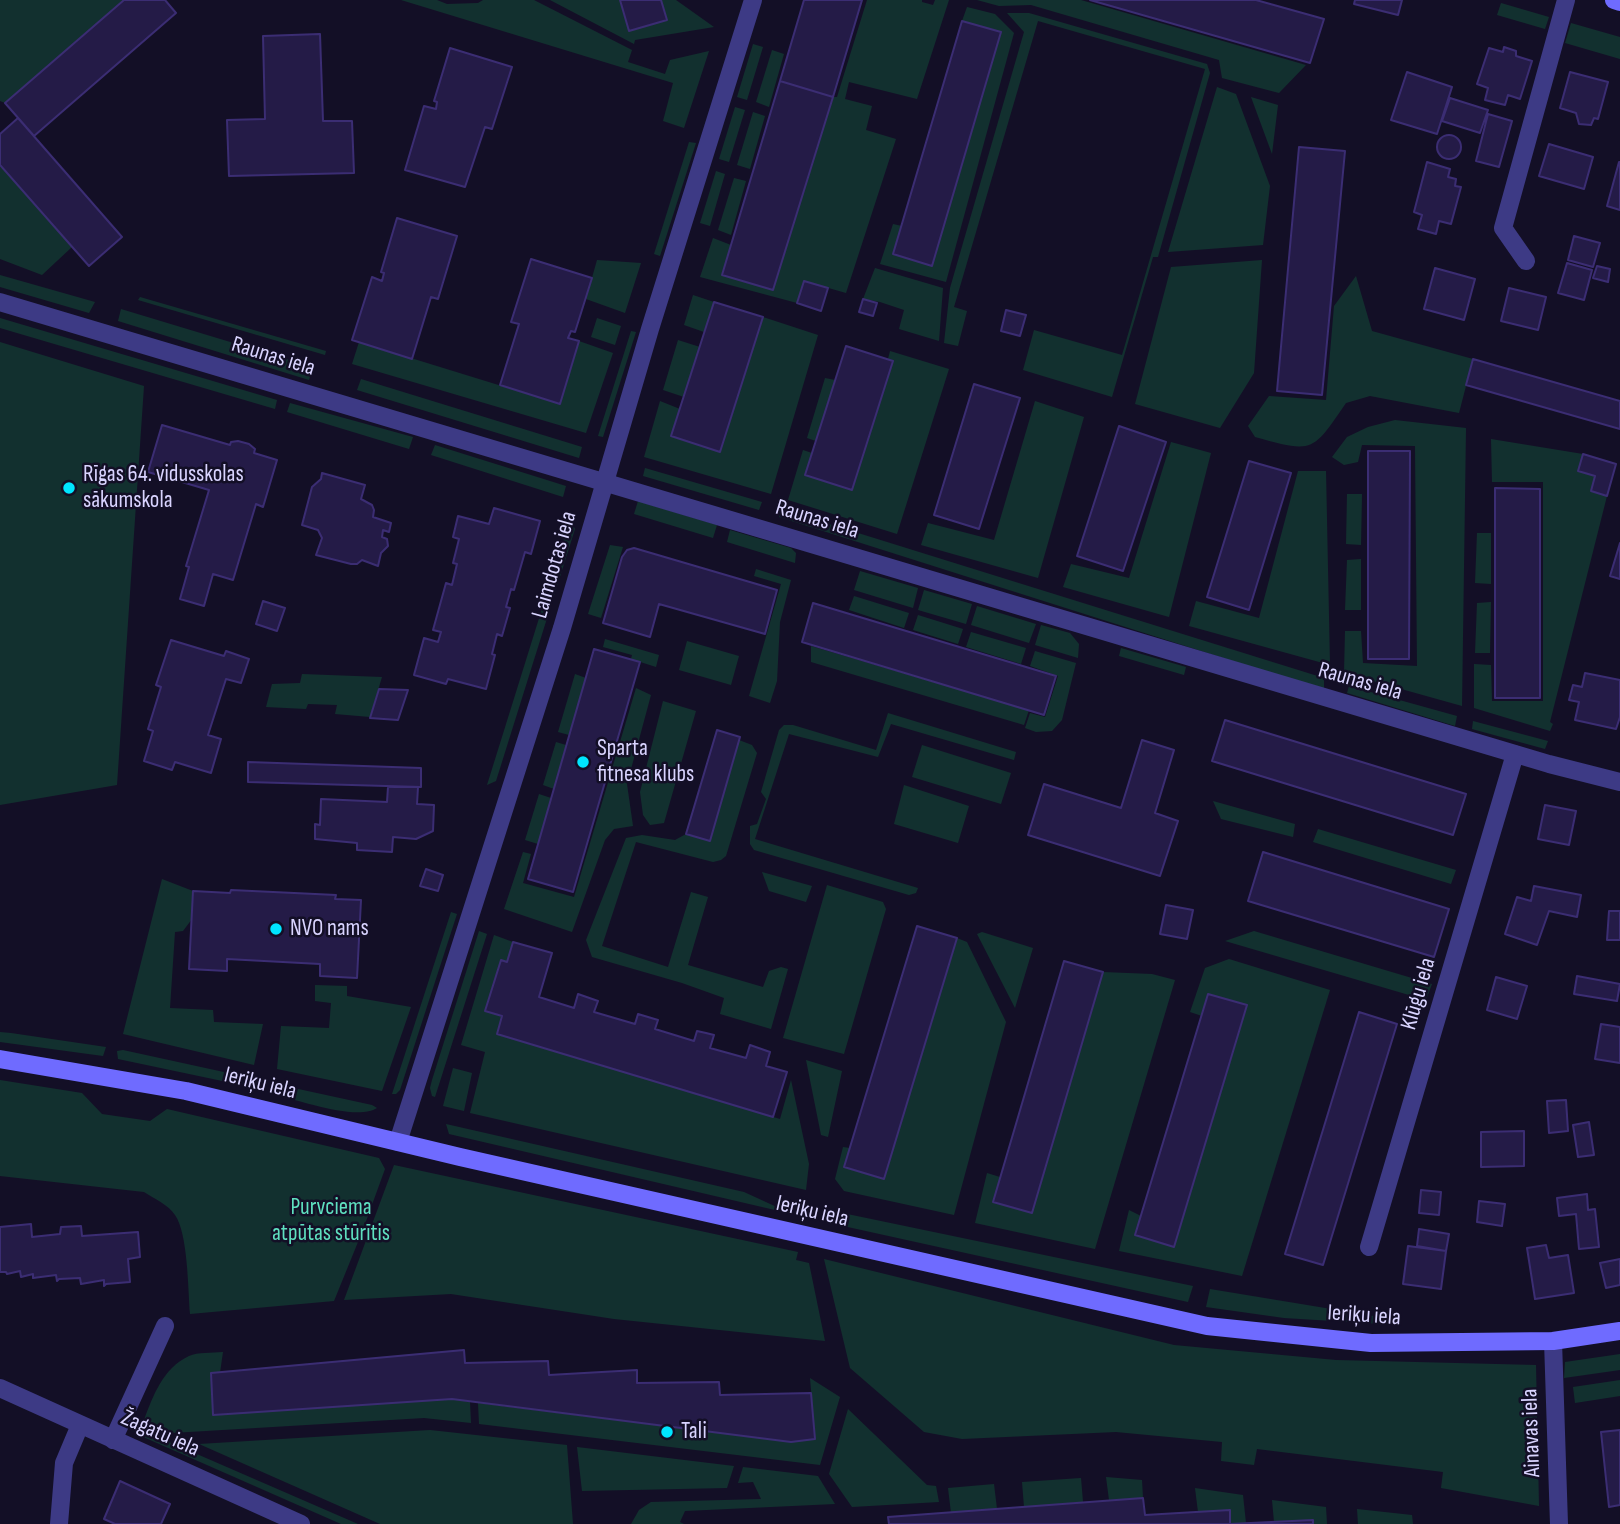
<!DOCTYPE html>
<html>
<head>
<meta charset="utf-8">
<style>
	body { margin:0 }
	canvas { display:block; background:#130f26 }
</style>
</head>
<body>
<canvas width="1620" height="1524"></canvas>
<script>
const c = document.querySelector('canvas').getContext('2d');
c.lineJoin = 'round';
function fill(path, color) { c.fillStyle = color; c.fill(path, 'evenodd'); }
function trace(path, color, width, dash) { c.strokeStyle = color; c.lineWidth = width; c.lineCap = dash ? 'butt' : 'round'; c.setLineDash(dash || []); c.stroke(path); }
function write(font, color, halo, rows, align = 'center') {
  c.font = font + ' "Sofia Sans Condensed",sans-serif'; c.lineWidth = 5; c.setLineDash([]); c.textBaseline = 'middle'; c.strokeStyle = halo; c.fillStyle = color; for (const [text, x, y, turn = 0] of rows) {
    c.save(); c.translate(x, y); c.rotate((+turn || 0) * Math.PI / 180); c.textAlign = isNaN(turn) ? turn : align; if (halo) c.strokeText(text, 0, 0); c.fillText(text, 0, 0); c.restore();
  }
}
fill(new Path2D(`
	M0 0H124L5 103 0 101Z
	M401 0H437L447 4 478 3 483 0H534L632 50 628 62 665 74 670 60 709 51 684 128 663 121 673 83Z
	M550 0H620L629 30 661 0H676L714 27 635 40 634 44Z
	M867 0H922V2L933 5 935 0H949L917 99 849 82 845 99 872 106 866 130 896 139 846 293 804 281 797 303 700 277 713 238 731 245 723 275 773 290 833 97H837Z
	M977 0H1081L1306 65 1279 93 1222 78 1219 60 1031 5 999 6Z
	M1501 3 1549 17 1545 29 1497 15Z
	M967 7 995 14 1014 33 946 282 880 264 893 224 902 226 894 254 932 265 1001 33 962 21Z
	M1007 13H1029L1207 64 1210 73 1158 257H1153L1112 397 1023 370 1034 330 1122 355 1205 69 1038 21 954 307 967 311 958 346 944 343 950 288 1024 32Z
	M1571 23 1620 37V59L1565 43Z
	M753 44 763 47 747 100 737 97Z
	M772 50 784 54 769 107 756 102Z
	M1217 87 1236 94 1270 186 1263 245 1168 252Z
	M1251 97 1278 105 1272 154Z
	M735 107 745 110 729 162 719 159Z
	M753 112 765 116 750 169 737 165Z
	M689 142 696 143 660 256 654 254Z
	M0 165 72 247 42 275 0 259Z
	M716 171 725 174 710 226 700 223Z
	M734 178 746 181 731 235 718 230Z
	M597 260 641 263 625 313 586 299Z
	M1262 260 1254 373 1220 428 1135 404 1171 267Z
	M875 268 943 288 939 341 899 329 904 310 880 302 863 299Z
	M0 275 95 302 89 313 0 287Z
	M1356 276 1372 331 1473 359 1459 413 1370 396 1346 403C1312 453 1313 453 1255 437L1248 426 1269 396 1326 400 1334 306Z
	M693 295 714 302 704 332 684 325Z
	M140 297 326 351 325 355 138 300Z
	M121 309 313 367 309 380 118 321Z
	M763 317 818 335 771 494 644 457 660 401 680 409Z
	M0 318 277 400 275 409 0 328Z
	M597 318 621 326 615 345 591 337Z
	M631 331 636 332 603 437 598 436Z
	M678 340 700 347 684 397 663 390Z
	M579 341 613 353 586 433 352 364 359 342 560 404Z
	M0 342 144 386 117 785 0 805Z
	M890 351 949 369 897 534 788 500 803 450 812 453 805 475 852 490 893 361 888 359Z
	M825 378 835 380 816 441 807 438Z
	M361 379 582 447 579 458 357 390Z
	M1035 401 1084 417 1038 578 921 545 928 523 994 540Z
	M290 403 413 437 409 449 287 412Z
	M1395 420 1466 428 1462 706 1344 673 1345 631H1361L1363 663 1417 666 1415 446 1362 445 1358 462 1344 465 1332 457 1347 437 1368 427Z
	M1491 439 1583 454 1578 471 1595 476 1591 491 1607 496 1550 722 1553 724 1550 731 1474 708V664L1491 665 1492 701H1543V482H1492Z
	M1171 442 1211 453 1169 617 1063 587 1071 564 1129 578Z
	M435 445 566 486 563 497 431 455Z
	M645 468 762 502 759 510 643 476Z
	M1298 471H1326L1330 665 1189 626 1196 601 1259 618Z
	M1347 494H1362L1361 545 1346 544Z
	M638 501 717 525 713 538 634 514Z
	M781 509 1324 678V690L779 517Z
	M570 519 575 529 496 781 487 785Z
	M730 530 791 548 796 553 795 563 727 542Z
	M1477 533H1491V584L1475 583Z
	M610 545 623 547 601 618 588 614Z
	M1361 559V610H1345L1347 560Z
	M756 569 791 580 780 622 777 681 770 703 749 696 781 584 754 576Z
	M860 571 918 588 913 608 854 590Z
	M924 590 972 604 966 624 918 610Z
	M854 596 909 613 904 628 849 610Z
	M1491 602 1490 653H1475L1477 603Z
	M977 606 1036 624 1029 643 971 625Z
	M918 615 963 629 958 644 913 630Z
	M1041 625 1070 633 1079 644 1078 658 1035 645Z
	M971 632 1026 648 1021 664 966 647Z
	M605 639 659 655 656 667 631 659 632 655 603 647Z
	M687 641 739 656 731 685 679 670Z
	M811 646 1029 710 1024 725 811 662Z
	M1121 648 1186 667 1184 675 1119 656Z
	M1035 651 1076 663 1062 720 1052 731 1036 732 1025 728 1030 713 1045 717 1058 676 1030 666Z
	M302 674 382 677 370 717 335 714 337 705 308 704 306 709 266 707 272 684 300 683Z
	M575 674 586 678 569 735 558 732Z
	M1349 686 1457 716 1455 726 1347 693Z
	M636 688 651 695 627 784 633 826 614 829 605 840 572 932 504 909 523 852 531 854 523 883 574 897Z
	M663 701 696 711 664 823 650 825 643 815 640 792Z
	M888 713 1016 752 1014 760 891 724 878 757 789 734 755 839 918 888 916 893 909 895 754 850 750 844V826L757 824 766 799 761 792 779 730 784 725H793L876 750Z
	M1473 721 1548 741 1545 749 1472 729Z
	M739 740 752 745 757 753 726 856 721 860 713 862 636 842 602 946 668 967 691 892 708 897 688 965 763 987 769 971 781 967 788 969 771 1029 720 1014 724 998 682 983 592 957 586 940 626 838 642 835 675 840 686 834 710 841Z
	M556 742 566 745 554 789 543 785Z
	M922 745 1011 773 1001 804 912 777Z
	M904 785 969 806 958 843 894 824Z
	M539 794 551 798 538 844 525 840Z
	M1213 801 1295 824 1293 837 1221 819Z
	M1318 829 1456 870 1451 884 1313 842Z
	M762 872 812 886 806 902 769 891Z
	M162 879 193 891 192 919 183 931 175 932 170 1008 213 1010 214 1022 263 1024 254 1065 123 1034Z
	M827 885 883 902 886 909 844 1054 783 1038Z
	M451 912 457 914 400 1090 396 1094H392Z
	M479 931 487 934 435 1097 432 1096 430 1088 432 1080Z
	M1254 931 1432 984 1426 1000 1225 941Z
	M982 932 1033 948 1015 1008 977 934Z
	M494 935 513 942 507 962 501 960 486 1010 502 1016 497 1034 780 1119 791 1080 809 1164 806 1190 470 1113 485 1052 461 1045Z
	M957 938 967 942 1006 1022 954 1215 844 1191 835 1179 843 1147 850 1148 845 1167 884 1179Z
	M1229 959 1330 990 1242 1276 1119 1251 1129 1210 1141 1216 1135 1235 1174 1246 1247 1006 1209 994 1202 1016 1190 1012 1205 968Z
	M1103 972 1152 974 1175 980 1095 1249 975 1223 987 1173 1000 1177 993 1202 1032 1213Z
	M315 985 347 986V996L411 1007 382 1091 277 1069 281 1026 329 1028 331 1003 315 1001Z
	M0 1032 11 1033 106 1047 103 1056 0 1042Z
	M123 1050 242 1076 250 1079 246 1086 118 1059 117 1051Z
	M806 1060 842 1071 828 1137 821 1135Z
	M453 1068 472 1073 464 1111 443 1106Z
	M0 1080 82 1093 102 1114 150 1121 167 1109 379 1158 385 1169 361 1235 355 1233 352 1240 358 1242 334 1301 190 1314C188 1290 188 1233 175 1215 169 1205 153 1198 144 1192L0 1176Z
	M280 1085 372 1105 377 1108C357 1121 301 1101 277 1095L274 1089Z
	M446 1124 744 1192 792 1214 449 1134Z
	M394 1165 798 1252 796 1260 809 1263 825 1341 614 1319 451 1294 344 1300Z
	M828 1210 1193 1286 1188 1302 825 1222Z
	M824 1259 1174 1345 1336 1360 1536 1365 1539 1506 1441 1488 1443 1472 1257 1449 1254 1465 1221 1461 1222 1442 1116 1432 962 1439 924 1432 850 1368Z
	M1210 1289 1398 1320V1325L1284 1318 1206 1307Z
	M223 1352 214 1414 452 1399 470 1402 471 1423 424 1418 172 1433 144 1420C153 1396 163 1368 189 1356 198 1352 212 1353 223 1352Z
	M1620 1354V1370L1564 1378 1565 1362Z
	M810 1378 840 1397 820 1465 479 1424 478 1403 791 1442 815 1439Z
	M1620 1380V1396L1575 1403 1573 1387Z
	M848 1409 927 1485 936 1486 939 1502 852 1507 829 1474Z
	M130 1425 358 1524H341L141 1436 133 1431Z
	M430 1430 567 1445 573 1524H380L199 1444Z
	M577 1447 734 1466 727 1488 582 1491Z
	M743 1467 818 1476 835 1504 685 1511 680 1522 684 1524H631L639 1510 651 1502 761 1499 753 1482 738 1483Z
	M1106 1477 1142 1480 1143 1498 1109 1500Z
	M1081 1478 1083 1502 1024 1507 1022 1482Z
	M994 1484 997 1509 951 1513 948 1488Z
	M1195 1488 1243 1495 1246 1523 1230 1524 1229 1510 1198 1512Z
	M1272 1500 1326 1507 1327 1524H1313V1520L1274 1522Z
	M1357 1509 1412 1515 1413 1524H1358Z`), '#12302f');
const building = new Path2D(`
	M124 0H165L176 13 34 136 5 103Z
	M620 0H661L667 20 629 31Z
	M804 0H862L833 97 780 81Z
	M1090 0H1256L1324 19 1310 63Z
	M1355 0H1402L1398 15 1354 4Z
	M962 21 1001 32 932 266 893 254Z
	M320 34 323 121H352L354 173 229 176 227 120 265 119 263 36Z
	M1504 47 1516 51V56L1532 61 1520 99 1508 95 1505 105 1485 100 1488 88 1477 84 1489 48 1503 52Z
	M450 48 512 67 492 129 485 127 465 187 405 170 424 106 436 109 437 102 434 101Z
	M1407 72 1452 87 1437 134 1391 120Z
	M1570 72 1608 82 1598 119 1594 118 1591 125 1579 124 1576 113 1560 108Z
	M780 81 833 97 773 290 722 275Z
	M1450 98 1488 110 1480 133 1442 121Z
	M1488 114 1512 121 1499 167 1476 161Z
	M18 118 122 237 89 266 0 165V134Z
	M1437 147a12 12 0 1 1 24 0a12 12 0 1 1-24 0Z
	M1549 144 1593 157 1584 189 1539 176Z
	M1299 147 1345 151 1322 395 1277 391Z
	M1427 162 1450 169 1448 177 1456 179 1455 186 1461 187 1451 224 1439 221 1436 234 1418 229 1422 215 1414 212Z
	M1619 162H1620V210L1607 206Z
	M397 218 457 236 438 299 431 297 412 359 352 340 372 277 382 281 384 273 381 272Z
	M1574 236 1600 243 1593 267 1568 260Z
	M531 259 592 278 575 332 571 331 568 338 579 341 560 404 500 385 519 324 511 322Z
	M1567 263 1592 270 1584 300 1558 293Z
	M1597 266 1610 269 1608 282 1593 278Z
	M1435 268 1475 279 1464 320 1424 309Z
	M804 281 828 288 821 311 797 303Z
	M1509 288 1546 297 1538 330 1501 321Z
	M863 299 877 303 873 316 859 312Z
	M714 302 763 317 720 452 671 436Z
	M1006 310 1026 315 1020 336 1001 331Z
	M846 346 893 361 852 490 805 475Z
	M1473 359 1620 401V429L1466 385Z
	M974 384 1020 398 979 529 934 515Z
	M162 425 230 445 231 442 238 441 249 444 255 449 254 453 277 460 263 507 256 504 233 580 213 574 204 606 180 599 189 567 186 566 209 490 148 472Z
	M1119 426 1166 442 1123 571 1077 556Z
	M1368 451H1410L1409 659H1368Z
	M1583 454 1616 464 1607 496 1591 491 1595 476 1578 471Z
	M1249 461 1291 473 1249 610 1207 597Z
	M322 473 365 485 361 499 372 505 374 510 373 517 391 523 389 532 383 530 382 537 387 539 388 546 381 553 378 566 362 560 357 564H351L316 555 322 538 318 530 302 525 312 487 321 479Z
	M1495 488 1540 489V698H1495Z
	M494 508 540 521 531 554 525 552 514 590 511 589 506 607 510 608 502 636 497 634 492 654 495 655 486 689 448 679 446 684 414 675 424 638 438 642 441 632 433 630 446 583 452 585 457 564 453 563 459 539 453 537 458 516 489 524Z
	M1620 543V579L1610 576Z
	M634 548 777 590 765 634 659 604 650 637 603 623 622 557 627 550Z
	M263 601 285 608 277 631 256 624Z
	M813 603 1056 676 1044 715 802 642Z
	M171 640 224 656 226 651 249 659 241 683 226 679 208 735 221 739 211 773 175 762 172 770 144 761 153 731 148 729 161 687 156 685Z
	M594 649 640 662 573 892 528 879Z
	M1585 673 1620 680V717L1616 729 1575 720 1579 702 1569 700 1573 685 1582 687Z
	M379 689 408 690 398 720 370 718Z
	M1225 720 1466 794 1453 835 1212 761Z
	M717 730 740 737 710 841 686 834Z
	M1142 740 1174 750 1155 813 1178 821 1160 876 1028 835 1044 784 1121 808Z
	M248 762 421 768V787L248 782Z
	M388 787H418L417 804 434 805 433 831 416 839 393 837 392 852 357 850V843L315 839V824L320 825 321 799 387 802Z
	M1545 805 1576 811 1569 845 1538 839Z
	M1263 852 1449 909 1434 957 1248 901Z
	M426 869 443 875 438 891 420 886Z
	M1534 886 1581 895 1577 917 1549 911 1537 945 1505 934 1517 897 1531 901Z
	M231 890 336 895 335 899 361 900 357 978 320 976V964L227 959V971L189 969 193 891 230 893Z
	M1166 905 1193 910 1187 939 1160 934Z
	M1609 911H1620V940H1607Z
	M917 926 957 938 884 1179 844 1167Z
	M513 942 552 953 539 997 574 1008 578 994 598 1001 594 1012 635 1024 638 1014 658 1020 655 1029 694 1041 697 1031 706 1033 714 1035 710 1048 746 1058 750 1045 770 1052 766 1066 787 1072 773 1117 497 1034 502 1016 485 1011 501 960 507 962Z
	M1064 961 1103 972 1032 1213 993 1202Z
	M1577 976 1620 984 1617 1001 1574 994Z
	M1496 977 1527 986 1517 1019 1487 1010Z
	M1208 994 1247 1005 1174 1247 1135 1235Z
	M1359 1012 1397 1024 1323 1265 1285 1254Z
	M1601 1024 1620 1027V1063L1595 1059Z
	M1566 1100 1568 1131 1549 1133 1547 1101Z
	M1589 1122 1594 1155 1578 1157 1573 1125Z
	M1524 1131V1166L1481 1167V1132Z
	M1421 1190 1441 1192 1439 1215 1419 1213Z
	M1587 1194 1588 1210 1595 1209 1599 1247 1579 1249 1576 1214 1559 1216 1557 1198Z
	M1479 1201 1505 1204 1502 1226 1477 1222Z
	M31 1224 32 1237 60 1234 61 1227 81 1226 82 1236 138 1232 140 1257 128 1259 130 1282 106 1284 104 1286V1280L81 1284 80 1278 59 1279 57 1281 56 1275 33 1278V1274L21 1277 20 1271 7 1274 6 1272H0V1227Z
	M1419 1229 1449 1234 1446 1251 1417 1246Z
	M1546 1245 1549 1258 1568 1255 1574 1293 1535 1299 1527 1248Z
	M1408 1246 1446 1251 1441 1289 1403 1284Z
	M1620 1259V1285L1606 1288 1600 1263Z
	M464 1350 465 1363 548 1361 549 1375 637 1370V1383L719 1382 720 1395 811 1393 815 1439 791 1442 452 1399 213 1415 211 1373Z
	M1620 1430V1505L1609 1507 1601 1432Z
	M120 1481 170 1504 161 1524H115L104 1519Z
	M1143 1498 1145 1515 1230 1510V1524L1313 1520V1524H889L888 1517Z`);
fill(building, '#241b47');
trace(building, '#3b2d73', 2);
trace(new Path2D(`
	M1526 261 1503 228 1566 0
	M0 302 1549 764 1620 782
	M398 1142 562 628 650 329 753 0
	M1369 1247 1515 754
	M1553 1341 1559 1524
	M0 1388 301 1524
	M113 1440 165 1326
	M59 1524 64 1463 80 1425`), '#3d3a85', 18);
trace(new Path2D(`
	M1614 0 1620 2
	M0 1059 186 1091 460 1157 1207 1326 1371 1343 1553 1341 1620 1331`), '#6f6bff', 18);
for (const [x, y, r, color] of [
	[69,488,7,"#00e5ff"],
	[583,762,7,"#00e5ff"],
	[276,929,7,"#00e5ff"],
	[667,1432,7,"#00e5ff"]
]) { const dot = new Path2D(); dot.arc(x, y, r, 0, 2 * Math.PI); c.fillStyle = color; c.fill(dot); trace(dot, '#130f26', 2.5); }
write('23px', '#d9d4ff', '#130f26', [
	["Raunas iela",273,357,17],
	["Raunas iela",817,520,17],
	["Laimdotas iela",555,565,-74],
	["Raunas iela",1360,682,16],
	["Klūgu iela",1419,994,-74],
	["Ieriķu iela",260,1084,14],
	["Ieriķu iela",812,1212,13],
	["Ieriķu iela",1364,1316,4],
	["Ainavas iela",1532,1433,-92],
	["Žagatu iela",160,1434,24]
]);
write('23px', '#d9d4ff', '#130f26', [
	["Rīgas 64. vidusskolas",83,475],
	["sākumskola",83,501],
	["Sparta",597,749],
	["fitnesa klubs",597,775],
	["NVO nams",290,929],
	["Tali",681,1432]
], 'left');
write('23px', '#5fe0c0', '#130f26', [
	["Purvciema",331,1208],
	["atpūtas stūrītis",331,1234]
]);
</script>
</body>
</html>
